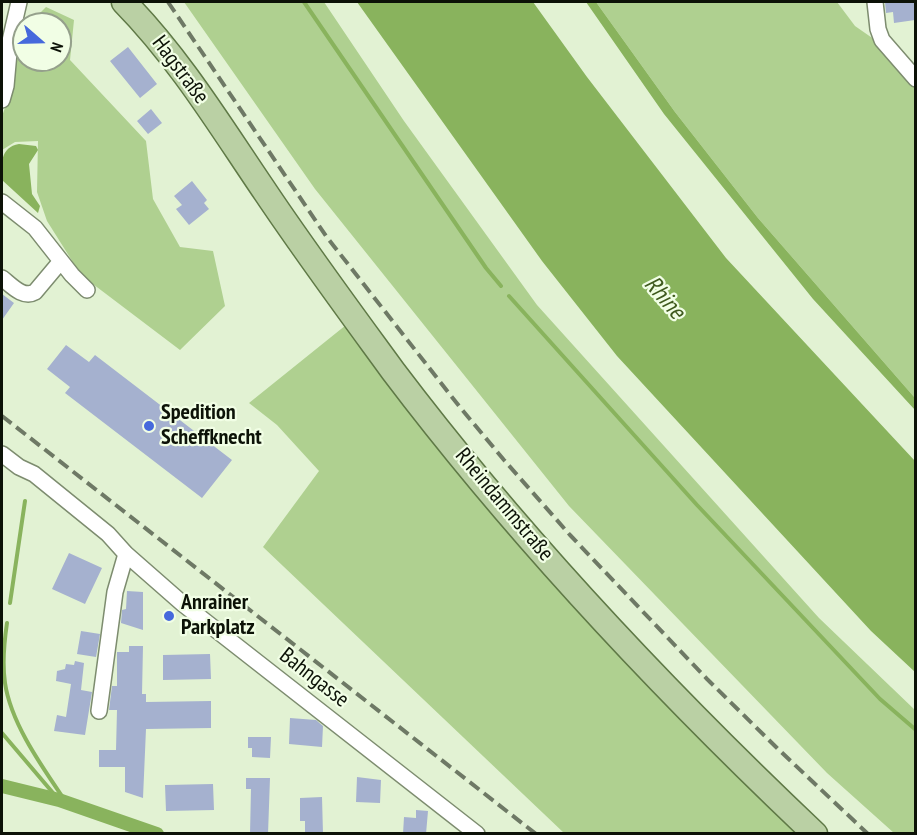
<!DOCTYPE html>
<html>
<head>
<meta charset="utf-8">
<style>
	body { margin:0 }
	#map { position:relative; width:917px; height:835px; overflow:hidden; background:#e2f2d3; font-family:"PT Sans Narrow",sans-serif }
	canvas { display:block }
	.frame { position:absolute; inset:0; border:3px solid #0c1207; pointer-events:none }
	.north { position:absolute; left:12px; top:12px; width:60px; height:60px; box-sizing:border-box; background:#f1fee5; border:2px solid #95a08c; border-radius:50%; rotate:110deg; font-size:16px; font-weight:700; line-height:24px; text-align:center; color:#0c1207 }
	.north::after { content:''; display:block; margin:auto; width:21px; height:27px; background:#4669dc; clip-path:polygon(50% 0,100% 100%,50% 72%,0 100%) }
</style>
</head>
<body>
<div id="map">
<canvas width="917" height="835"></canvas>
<div class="frame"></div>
<div class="north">N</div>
</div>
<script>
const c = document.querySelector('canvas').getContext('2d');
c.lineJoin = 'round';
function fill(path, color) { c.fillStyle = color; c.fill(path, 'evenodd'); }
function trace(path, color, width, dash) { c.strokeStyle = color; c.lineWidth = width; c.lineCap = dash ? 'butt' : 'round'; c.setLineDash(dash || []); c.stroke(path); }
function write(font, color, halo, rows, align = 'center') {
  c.font = font + ' "PT Sans Narrow",sans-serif'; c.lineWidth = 4.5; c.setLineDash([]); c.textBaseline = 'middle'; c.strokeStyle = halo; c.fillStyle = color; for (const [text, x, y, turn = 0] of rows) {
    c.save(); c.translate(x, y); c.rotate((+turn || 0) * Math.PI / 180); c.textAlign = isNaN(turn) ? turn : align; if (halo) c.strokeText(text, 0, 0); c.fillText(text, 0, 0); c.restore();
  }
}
fill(new Path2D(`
	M184 2H324L404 121 537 305 819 618 915 710V833H894L827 773 569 506 315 189Z
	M596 2H837L855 26 878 42 915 78V398L758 218 675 112Z
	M46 7 74 20 70 60 146 141 153 199 180 247 213 251 225 306 180 350 81 275 47 221 37 192 38 141 15 142 2 150V116L9 97 24 29V60H60V24H29Z
	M351 321 806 833H564L263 547 319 471 277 425 249 403Z`), '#afd090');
fill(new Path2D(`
	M357 2H533L587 77 726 258 915 461V672L871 631 617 356 542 261Z
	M586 2H596L675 112 758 218 915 398V410L813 299 664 114Z
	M19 144 36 146 38 150 29 164 32 194 40 206 38 213 2 180C1 165 0 147 19 144Z`), '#89b35d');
trace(new Path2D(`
	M304 2 486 268 501 286
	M509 296 697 505 880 699 916 730
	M10 603 25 501
	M7 623C4 643 2 663 5 683 11 724 43 768 66 802
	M2 733 59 800`), '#89b35d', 4);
trace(new Path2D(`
	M2 786 59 800 157 834`), '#89b35d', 14);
fill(new Path2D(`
	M885 2H915L914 8 915 20 894 23 893 12 886 13Z
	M128 47 157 84 140 98 110 61Z
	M151 109 162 123 148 134 137 121Z
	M192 181 207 200 204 203 209 209 189 225 176 209 182 205 174 196Z
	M2 294 14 303 2 320Z
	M66 345 89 362 95 355 232 460 202 498 65 393 70 387 47 369Z
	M69 553 102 568 85 604 52 589Z
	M127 591 143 592V630L121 623 122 610 126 609Z
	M81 631 100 634 96 657 77 654Z
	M129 646H143L142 694H146V702L211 701V728L146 729 143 798 125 792V767H99V750H116L117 710H109L112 686H117V652H129Z
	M210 654 211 679 163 680V655Z
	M75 661 84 663 81 690 92 692 85 735 54 731 57 715 66 717 71 684 56 681 57 671 65 669 66 664 74 665Z
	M290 718 316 720 323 726 322 747 289 744Z
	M248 737H271L270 758 252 757V748H248Z
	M357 777 381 780 380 803 356 802Z
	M246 778H270L268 834H250L251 789H246Z
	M213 784 214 810 166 811 165 785Z
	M322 797 323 834H305V821H300V798Z
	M416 810 428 811 426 834H403L404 817 416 818Z`), '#a5b1cf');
const minor = new Path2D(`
	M875 2 878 29 882 40 916 79
	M2 100 6 86 10 41 19 2
	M2 202 35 228 72 275 87 290
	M2 278C11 285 23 299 35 292L61 261
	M2 454 19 467 34 474 108 534 126 554 183 604 477 834
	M99 711 115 592 126 554`);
const primary = new Path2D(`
	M124 2C180 59 221 127 266 193 307 254 350 312 393 371 517 535 665 692 815 834`);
trace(minor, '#7d8c6f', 18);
trace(primary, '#5f7946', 27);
trace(minor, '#fff', 15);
trace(primary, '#bad0a4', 24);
trace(new Path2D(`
	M168 2 326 236 459 406 504 460 570 535 707 679 777 748 868 834
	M2 416 536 834`), '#6e7965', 4, [12, 6]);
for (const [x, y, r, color] of [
	[149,426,6,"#4669dc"],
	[169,616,6,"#4669dc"]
]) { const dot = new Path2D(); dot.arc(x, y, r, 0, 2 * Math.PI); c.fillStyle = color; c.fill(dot); trace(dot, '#f1fee5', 2); }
write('22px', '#0c1207', '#f1fee5', [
	["Hagstraße",180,70,53],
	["Rheindammstraße",504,505,50],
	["Bahngasse",314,678,38]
]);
write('bold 22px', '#0c1207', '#f1fee5', [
	["Spedition",161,413],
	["Scheffknecht",161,438],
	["Anrainer",181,603],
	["Parkplatz",181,628]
], 'left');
write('italic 24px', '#3f5a1e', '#f1fee5', [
	["Rhine",664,298,49]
]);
</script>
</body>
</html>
